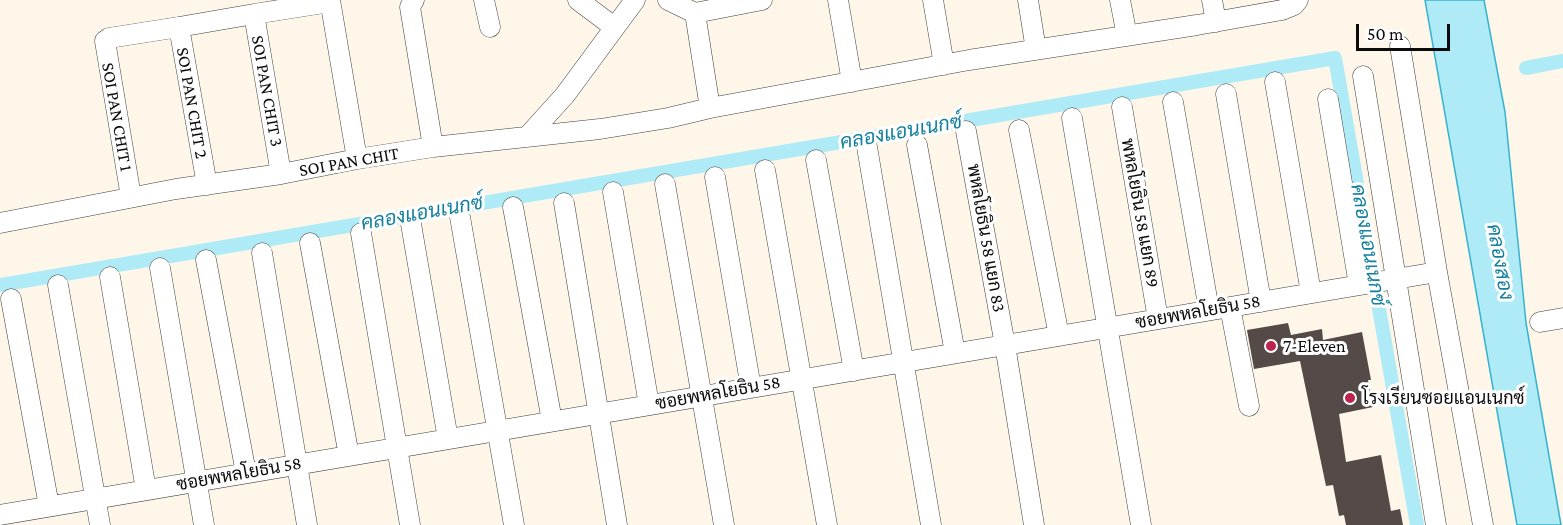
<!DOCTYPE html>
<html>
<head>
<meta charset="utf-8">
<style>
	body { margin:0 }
	#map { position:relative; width:1563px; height:525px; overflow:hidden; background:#fff6ea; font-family:"Crimson Pro",serif }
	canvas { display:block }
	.scale { position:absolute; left:1356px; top:24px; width:94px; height:27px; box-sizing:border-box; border:3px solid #0b0b0b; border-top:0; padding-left:8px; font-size:18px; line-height:21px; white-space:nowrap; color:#0b0b0b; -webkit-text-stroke:4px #fff; paint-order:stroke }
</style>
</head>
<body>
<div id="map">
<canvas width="1563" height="525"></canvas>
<div class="scale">50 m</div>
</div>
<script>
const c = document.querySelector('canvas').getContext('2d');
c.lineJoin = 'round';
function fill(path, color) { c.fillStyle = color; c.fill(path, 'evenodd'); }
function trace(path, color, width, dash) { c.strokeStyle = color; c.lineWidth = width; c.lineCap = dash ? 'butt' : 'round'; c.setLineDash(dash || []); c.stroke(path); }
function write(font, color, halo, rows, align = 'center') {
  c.font = font + ' "Crimson Pro",Sarabun,serif'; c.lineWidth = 6; c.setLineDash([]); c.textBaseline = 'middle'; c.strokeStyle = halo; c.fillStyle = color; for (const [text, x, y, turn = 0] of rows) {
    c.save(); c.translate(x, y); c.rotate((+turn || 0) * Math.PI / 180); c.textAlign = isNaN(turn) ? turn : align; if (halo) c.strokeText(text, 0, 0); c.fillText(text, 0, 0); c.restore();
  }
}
const water = new Path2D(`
	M1425 0H1484L1505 112 1526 323 1561 525H1517Z`);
fill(water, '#aeebf6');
trace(water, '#35b3ce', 1.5);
trace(new Path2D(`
	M1526 68 1563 61
	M0 285 1335 58 1417 525`), '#aeebf6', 14);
fill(new Path2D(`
	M1288 323 1291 335 1322 329 1323 340 1362 332 1371 380H1368L1373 407 1339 414 1346 462 1381 455 1391 511 1400 509 1403 525H1346L1344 515 1339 516 1333 485 1326 486 1300 361 1254 369 1247 330Z`), '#544a48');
const minor = new Path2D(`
	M330 0 357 159
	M414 0 410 7 433 147
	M484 0 490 27
	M578 0 614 27
	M668 0 695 13 710 108
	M838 0 852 82
	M933 0 944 65
	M1028 0 1036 50
	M1120 0 1127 36
	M1212 0 1216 22
	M695 13 762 0
	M1400 46 1437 272 1483 525
	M1363 76 1436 525
	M1275 82 1311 293
	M1226 94 1261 302
	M1328 99 1359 285
	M1173 102 1209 310
	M1122 107 1158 319
	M1072 118 1141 525
	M1019 130 1059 336
	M966 131 1005 345 1034 525
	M527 137 565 95 635 0
	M917 145 955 353
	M867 147 931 525
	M816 160 854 371
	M765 170 827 525
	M281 174 254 14 330 2
	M715 177 751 388
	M665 184 724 525
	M207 185 179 27 254 14
	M613 192 649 405
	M131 197 105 41 109 38 179 27
	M564 203 617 525
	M513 207 552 421
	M460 217 514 525
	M0 223 176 189 281 174 357 159 433 147 600 129 668 118 710 108 969 60 1197 25 1282 10 1294 5 1298 0
	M411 224 448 439
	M361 233 410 525
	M310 243 349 456
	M262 253 307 525
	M206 260 246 473
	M160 268 204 525
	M110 277 146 490
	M58 285 100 525
	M11 299 49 506
	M1230 307 1249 406
	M1540 322 1563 318
	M0 515 1437 272`);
trace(minor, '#3e3e3e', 21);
trace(minor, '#fff', 20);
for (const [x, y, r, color] of [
	[1271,346,6,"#bc234c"],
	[1350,398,6,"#bc234c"]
]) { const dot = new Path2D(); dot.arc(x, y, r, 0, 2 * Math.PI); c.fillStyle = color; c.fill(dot); trace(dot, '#fff', 2); }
write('18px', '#0b0b0b', '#fff', [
	["SOI PAN CHIT 3",267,91,80],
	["SOI PAN CHIT 2",192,103,80],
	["SOI PAN CHIT 1",117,117,80],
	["SOI PAN CHIT",349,162,-10],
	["พหลโยธิน 58 แยก 89",1140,213,80],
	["พหลโยธิน 58 แยก 83",986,238,80],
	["ซอยพหลโยธิน 58",1198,312,-10],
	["ซอยพหลโยธิน 58",718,393,-10],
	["ซอยพหลโยธิน 58",239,474,-10]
]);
write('18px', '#0b0b0b', '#fff', [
	["7-Eleven",1283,346],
	["โรงเรียนซอยแอนเนกซ์",1362,398]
], 'left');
write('italic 20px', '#15809d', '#fff', [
	["คลองแอนเนกซ์",901,132,-10],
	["คลองแอนเนกซ์",422,213,-10],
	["คลองแอนเนกซ์",1368,245,80],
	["คลองสอง",1500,262,80]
]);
</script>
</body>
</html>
